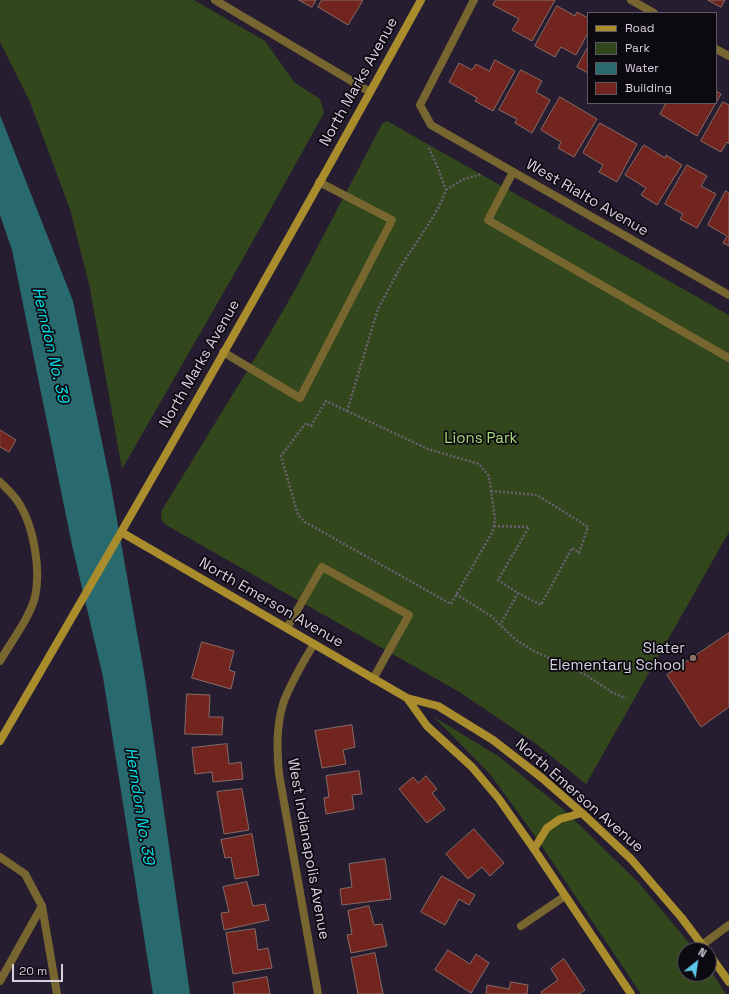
<!DOCTYPE html>
<html>
<head>
<meta charset="utf-8">
<style>
	body { margin:0 }
	#map { position:relative; width:729px; height:994px; overflow:hidden; background:#261d30; font-family:"Space Grotesk",sans-serif }
	canvas { display:block }
	.legend { position:absolute; left:587px; top:12px; width:130px; height:92px; box-sizing:border-box; background:#0d0911; border:1px solid #5d5963; margin:0; padding:5px 7px; list-style:none; font-size:12px; color:#d6d1dd }
	.legend li { display:flex; align-items:center; gap:8px; height:20px }
	.legend b { width:20px; border:1px solid #5d5963 }
	.north { position:absolute; left:677px; top:942px; width:40px; height:40px; box-sizing:border-box; background:#0d0911; border:1px solid #5d5963; border-radius:50%; rotate:30deg; font-size:11px; font-weight:700; line-height:16px; text-align:center; color:#d6d1dd }
	.north::after { content:''; display:block; margin:auto; width:14px; height:18px; background:#5dc7e8; clip-path:polygon(50% 0,100% 100%,50% 72%,0 100%) }
	.scale { position:absolute; left:12px; top:964px; width:51px; height:18px; box-sizing:border-box; border:2px solid #d6d1dd; border-top:0; padding-left:5px; font-size:12px; line-height:14px; white-space:nowrap; color:#d6d1dd; -webkit-text-stroke:3px #0d0911; paint-order:stroke }
</style>
</head>
<body>
<div id="map">
<canvas width="729" height="994"></canvas>
<ul class="legend">
<li><b style="height:5px;background:#a98d2d"></b>Road</li>
<li><b style="height:11px;background:#32471c"></b>Park</li>
<li><b style="height:11px;background:#286a6d"></b>Water</li>
<li><b style="height:11px;background:#72251e"></b>Building</li>
</ul>
<div class="north">N</div>
<div class="scale">20 m</div>
</div>
<script>
const c = document.querySelector('canvas').getContext('2d');
c.lineJoin = 'round';
function fill(path, color) { c.fillStyle = color; c.fill(path, 'evenodd'); }
function trace(path, color, width, dash) { c.strokeStyle = color; c.lineWidth = width; c.lineCap = dash ? 'butt' : 'round'; c.setLineDash(dash || []); c.stroke(path); }
function write(font, color, halo, rows, align = 'center') {
  c.font = font + ' "Space Grotesk",sans-serif'; c.lineWidth = 3.5; c.setLineDash([]); c.textBaseline = 'middle'; c.strokeStyle = halo; c.fillStyle = color; for (const [text, x, y, turn = 0] of rows) {
    c.save(); c.translate(x, y); c.rotate((+turn || 0) * Math.PI / 180); c.textAlign = isNaN(turn) ? turn : align; if (halo) c.strokeText(text, 0, 0); c.fillText(text, 0, 0); c.restore();
  }
}
fill(new Path2D(`
	M0 0H194L265 41 295 83 320 99 324 113 240 264 122 469 90 288 70 209 30 102 0 42Z
	M387 121 729 315V532L586 784 535 743 461 693 166 525C161 520 160 517 162 510L269 335 296 288 382 124Z
	M434 717 498 756 563 809 638 882 695 950H685V974H709V968L726 994H641L535 836 490 774Z`), '#32471c');
fill(new Path2D(`
	M0 115 73 301 111 486 145 678 190 994H153L103 677 72 545 12 250 0 215Z`), '#286a6d');
const building = new Path2D(`
	M299 0H316L312 7Z
	M322 0H363L348 25 318 7Z
	M496 0H555L532 41 512 30 519 19 493 5Z
	M708 0H725L721 7Z
	M557 6 575 16 577 12 588 18V33L576 55 561 47 555 57 535 46Z
	M588 47V73L577 67Z
	M495 60 515 71 493 111 475 101 477 98 449 82 459 63 472 70 476 64 489 71Z
	M521 70 542 81 536 92 550 100 532 133 515 123 517 119 499 110Z
	M716 91 721 94 697 136 660 114 666 103H716Z
	M560 97 597 119 574 157 558 148 561 142 541 130Z
	M723 102 729 105V144L727 142 721 152 701 141Z
	M600 123 637 144 617 182 599 172 603 165 583 153Z
	M644 145 665 158 666 155 682 165 657 205 641 195 646 188 625 175Z
	M687 165 707 176 701 186 716 194 697 228 680 219 683 214 665 204Z
	M726 191 729 193V246L723 243 727 236 708 225Z
	M0 430 16 440 9 452 0 447Z
	M729 633V707L701 727 667 675Z
	M202 642 234 651 229 670 235 672 231 689 192 678Z
	M187 694 210 695 209 717H223L222 735 185 734Z
	M352 725 355 747 343 750 346 764 322 768 315 731Z
	M227 744 229 764 241 762 243 779 213 782 212 772 195 774 192 748Z
	M359 771 362 794 352 795 354 809 326 814 324 798 329 797 326 776Z
	M426 776 437 789 432 793 445 809 427 823 399 789 413 777 418 783Z
	M242 789 249 830 224 834 217 792Z
	M474 829 504 863 490 876 482 867 468 879 446 854Z
	M252 834 259 875 235 879 231 857 225 858 221 840Z
	M385 859 391 899 342 905 340 889 352 887 349 864Z
	M442 876 475 895 469 905 459 899 445 925 421 912Z
	M247 882 253 906 265 904 269 920 224 930 221 913 229 912 223 887Z
	M369 906 374 925 382 924 387 946 351 953 347 935 352 934 348 911Z
	M255 929 258 950 268 948 272 968 233 974 226 933Z
	M448 950 470 964 476 954 489 963 471 993 435 970Z
	M375 953 383 994H358L351 958Z
	M564 959 585 990 579 994H542L541 992 558 980 551 969Z
	M267 977 270 994H234L233 983Z
	M511 982 528 985 527 994H486L487 985 509 989Z`);
fill(building, '#72251e');
trace(building, '#876b66', 1);
trace(new Path2D(`
	M446 190 462 180 482 174
	M347 411 428 449 479 464 489 476 495 519 493 531 451 604 305 522 298 515 281 456 306 423 311 426 326 401 347 411 378 309 401 266 428 225 439 207 446 190 437 166 429 148
	M491 491 537 495 588 527 579 553 572 548 541 605 518 593
	M494 526 529 527 498 580 518 593 500 625
	M456 594 491 616 516 640 534 651 586 675 613 693 626 698`), '#696171', 2.5, [2, 2]);
trace(new Path2D(`
	M513 172 488 220 729 358
	M223 352 300 398 392 220 319 182
	M287 628 322 567 409 615 373 679
	M0 857 25 874 42 906
	M702 945 729 925`), '#786630', 8);
trace(new Path2D(`
	M215 0 370 92
	M474 0 420 105 431 125 729 295
	M631 0 654 13
	M716 49 729 56
	M0 482C7 489 15 496 20 505 34 528 41 570 35 597 30 617 11 642 0 661
	M314 644C303 662 292 681 284 701 276 724 277 750 279 774L318 994
	M42 906 57 994
	M521 926 565 896
	M0 981 42 906`), '#786630', 8);
trace(new Path2D(`
	M121 532 407 698 438 706 493 740 542 778 582 813 631 859 681 917 706 950
	M407 698 427 726 472 767 499 799 534 849 631 994
	M0 741C143 496 284 249 421 0
	M534 849 547 828 560 819 582 813
	M709 954 729 982`), '#a98d2d', 8);
for (const [x, y, r, color] of [
	[693,658,4,"#8d6e63"]
]) { const dot = new Path2D(); dot.arc(x, y, r, 0, 2 * Math.PI); c.fillStyle = color; c.fill(dot); trace(dot, '#0d0911', 1.5); }
write('15px', '#d6d1dd', '#0d0911', [
	["North Marks Avenue",359,82,-61],
	["West Rialto Avenue",587,198,30],
	["North Marks Avenue",200,364,-60],
	["North Emerson Avenue",271,603,30],
	["North Emerson Avenue",579,796,41],
	["West Indianapolis Avenue",308,849,80]
]);
write('15px', '#a8db77', '#0d0911', [
	["Lions Park",481,439]
]);
write('15px', '#d6d1dd', '#0d0911', [
	["Slater",685,649],
	["Elementary School",685,666]
], 'right');
write('italic 16px', '#04e1e9', '#0d0911', [
	["Herndon No. 39",50,345,77],
	["Herndon No. 39",139,806,81]
]);
</script>
</body>
</html>
